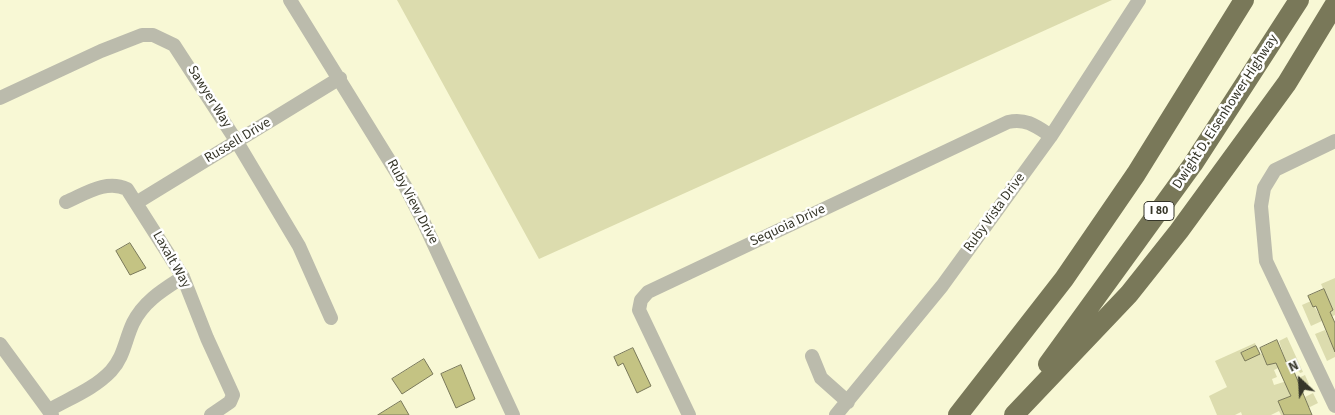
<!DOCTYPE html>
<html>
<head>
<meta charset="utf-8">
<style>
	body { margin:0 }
	#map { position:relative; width:1335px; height:415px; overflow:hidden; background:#f8f8d5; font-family:"Source Sans 3",sans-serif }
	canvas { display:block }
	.north { position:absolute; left:1275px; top:355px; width:50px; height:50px; -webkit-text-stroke:4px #fff; paint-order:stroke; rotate:335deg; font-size:14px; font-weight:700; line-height:20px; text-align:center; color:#353528 }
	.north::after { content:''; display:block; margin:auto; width:18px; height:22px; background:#353528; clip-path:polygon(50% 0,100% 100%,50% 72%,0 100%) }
</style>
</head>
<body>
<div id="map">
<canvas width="1335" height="415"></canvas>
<div class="north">N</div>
</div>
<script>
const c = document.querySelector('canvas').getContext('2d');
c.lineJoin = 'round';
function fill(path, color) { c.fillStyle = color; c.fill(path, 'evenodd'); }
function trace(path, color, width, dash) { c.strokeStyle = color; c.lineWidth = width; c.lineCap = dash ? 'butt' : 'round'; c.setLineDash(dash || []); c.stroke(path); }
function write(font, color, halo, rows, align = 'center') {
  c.font = font + ' "Source Sans 3",sans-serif'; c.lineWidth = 5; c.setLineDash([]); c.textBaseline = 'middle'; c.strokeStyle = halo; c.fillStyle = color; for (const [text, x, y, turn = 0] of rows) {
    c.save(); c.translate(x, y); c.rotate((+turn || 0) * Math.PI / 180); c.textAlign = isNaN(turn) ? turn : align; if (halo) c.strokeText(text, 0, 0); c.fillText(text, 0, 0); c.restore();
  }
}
fill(new Path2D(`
	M397 0H1112L539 259Z
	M1335 278V315L1311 326 1302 305 1311 301 1320 316 1333 310 1321 284Z
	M1325 330 1335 351V357L1327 361 1315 334Z
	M1287 337 1303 372 1300 373 1297 369 1293 370 1289 363 1274 370 1277 377 1272 379 1274 385C1285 381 1295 380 1305 375L1309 384 1289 392 1291 396 1278 401 1284 415H1281L1279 411 1271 415H1242L1241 412 1235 415H1217L1209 396 1227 387 1215 361 1255 343 1256 346 1241 353 1245 360 1260 354H1262L1267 365 1285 359 1279 341Z
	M1313 393 1318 403 1306 409 1305 407 1308 405 1305 397Z`), '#dcdcae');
const building = new Path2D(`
	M130 243 146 268 130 275 116 251Z
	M1324 289 1333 310 1330 312 1335 323V352L1316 306 1313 307 1308 296Z
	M1277 340 1287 364 1290 362 1312 415H1284L1278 401 1291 396 1289 392 1276 363 1267 365 1260 348Z
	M1256 346 1260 354 1245 361 1241 353Z
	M633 348 651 386 637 393 623 363 618 366 614 357Z
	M424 359 433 374 402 394 392 379Z
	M461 365 475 399 456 408 441 374Z
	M401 401 409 415H378Z`);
fill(building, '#c4c383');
trace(building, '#797859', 1);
trace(new Path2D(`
	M290 0 405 186 424 223 513 415
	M0 98 101 51 142 35H153L174 45 237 142 299 246 331 318
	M1335 141 1275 170 1264 188 1261 206 1266 261 1335 406
	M66 202C85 194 106 179 127 189L183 277 207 338 233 395 230 402 211 415
	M136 203 340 78
	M0 344 52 415
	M812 356 821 378 848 402
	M49 410C70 398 94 389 111 371 124 357 125 340 133 323 144 301 163 290 183 277
	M689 415 639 310 641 300 648 292 1008 122C1026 118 1036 126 1051 136
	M836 415 942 286 1051 136 1139 0`), '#bbbbac', 14);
trace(new Path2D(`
	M1048 364 1193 164 1299 0
	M958 415 1064 279 1136 174 1244 0
	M1014 415 1129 294 1179 231 1287 83 1335 4`), '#797859', 20);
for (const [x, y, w] of [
	[1159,211,30]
]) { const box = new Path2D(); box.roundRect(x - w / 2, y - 9.5, w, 19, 4); c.fillStyle = '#fff'; c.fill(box); trace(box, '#353528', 1); }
write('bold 12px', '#353528', null, [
	["I 80",1159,211]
]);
write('14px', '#353528', '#fff', [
	["Sawyer Way",209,97,58],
	["Dwight D. Eisenhower Highway",1226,112,-57],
	["Russell Drive",238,141,-31],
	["Ruby View Drive",412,202,62],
	["Ruby Vista Drive",995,213,-54],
	["Sequoia Drive",788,226,-25],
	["Laxalt Way",171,260,60]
]);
</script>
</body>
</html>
